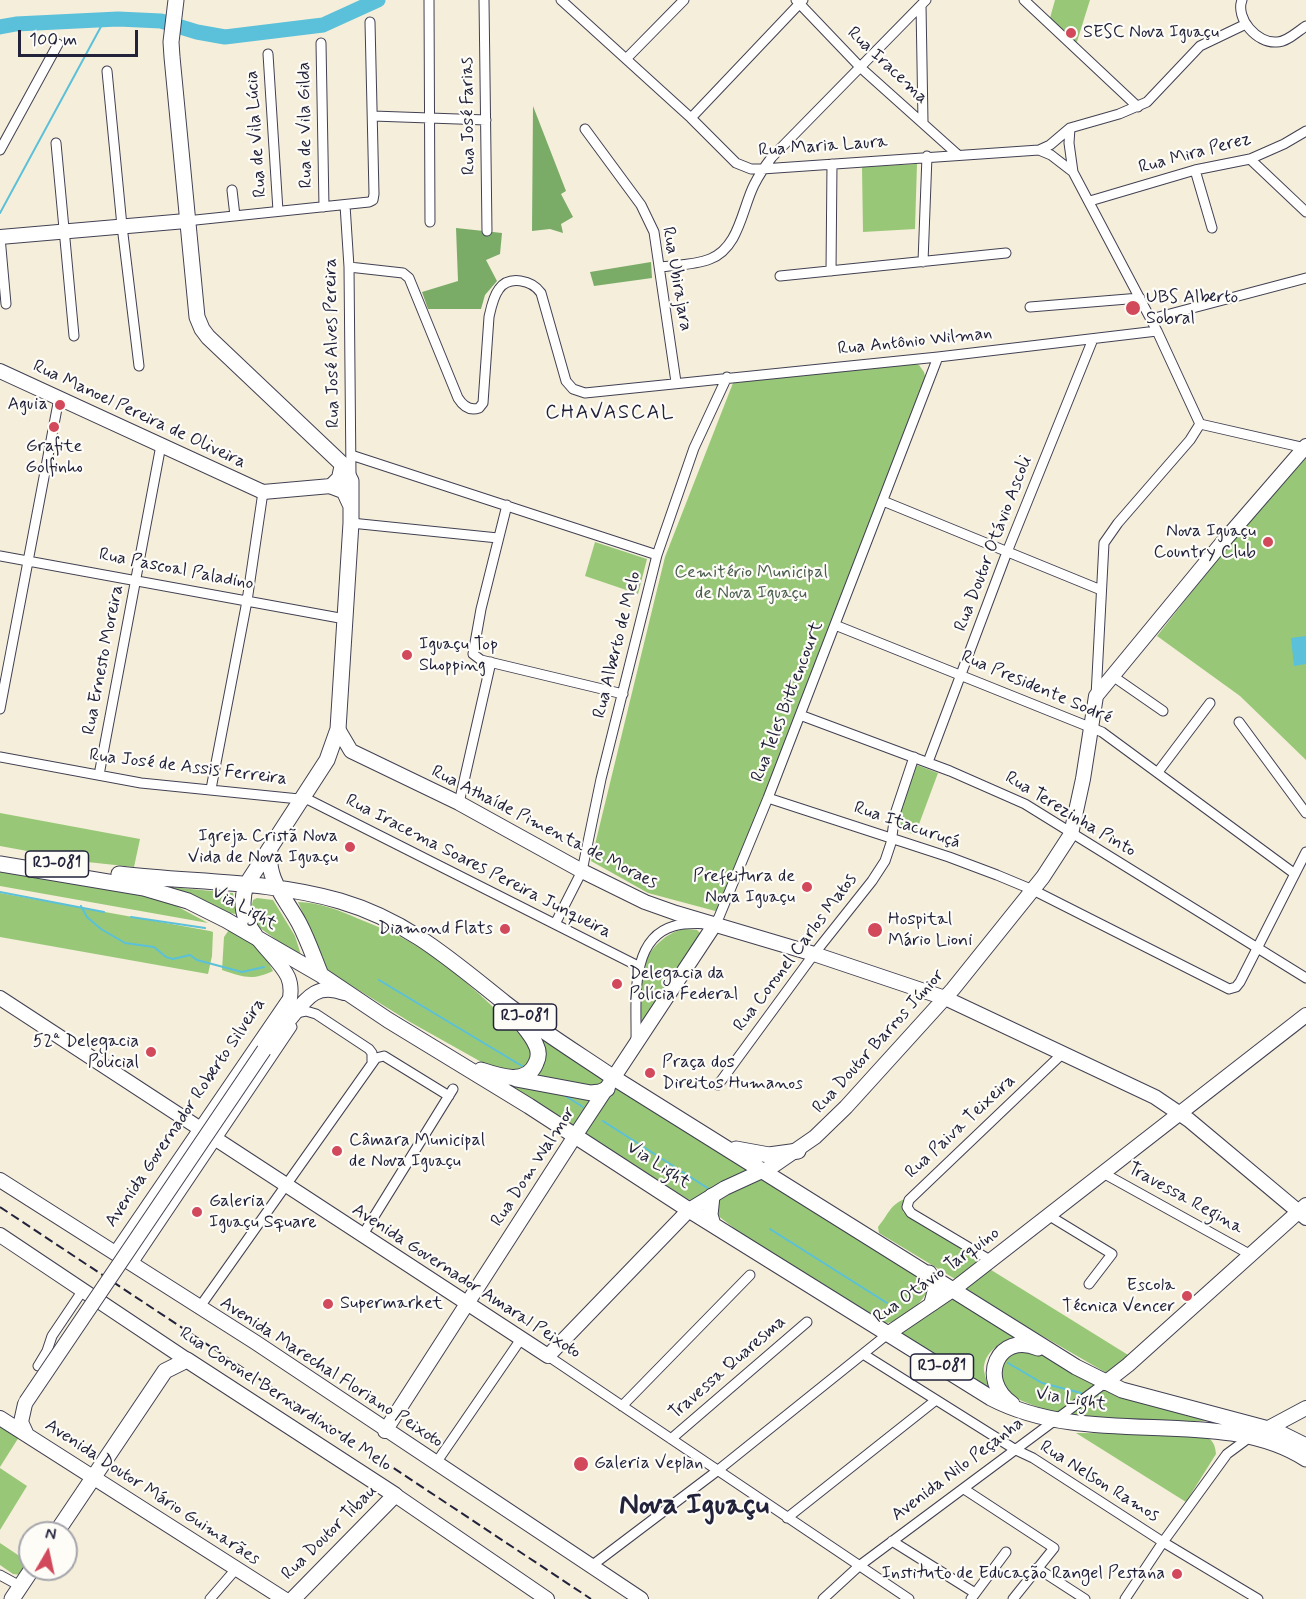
<!DOCTYPE html>
<html>
<head>
<meta charset="utf-8">
<style>
	body { margin:0 }
	#map { position:relative; width:1306px; height:1599px; overflow:hidden; background:#f5eedb; font-family:Mynerve,sans-serif }
	canvas { display:block }
	.north { position:absolute; left:18px; top:1521px; width:60px; height:60px; box-sizing:border-box; background:#fdfcf7; border:2px solid #a5a5ac; border-radius:50%; rotate:9deg; font-size:16px; font-weight:700; line-height:24px; text-align:center; color:#22223b }
	.north::after { content:''; display:block; margin:auto; width:21px; height:27px; background:#d1495b; clip-path:polygon(50% 0,100% 100%,50% 72%,0 100%) }
	.scale { position:absolute; left:18px; top:30px; width:120px; height:27px; box-sizing:border-box; border:3px solid #22223b; border-top:0; padding-left:8px; font-size:18px; line-height:21px; white-space:nowrap; color:#22223b; -webkit-text-stroke:4px #fdfcf7; paint-order:stroke }
</style>
</head>
<body>
<div id="map">
<canvas width="1306" height="1599"></canvas>
<div class="north">N</div>
<div class="scale">100 m</div>
</div>
<script>
const c = document.querySelector('canvas').getContext('2d');
c.lineJoin = 'round';
function fill(path, color) { c.fillStyle = color; c.fill(path, 'evenodd'); }
function trace(path, color, width, dash) { c.strokeStyle = color; c.lineWidth = width; c.lineCap = dash ? 'butt' : 'round'; c.setLineDash(dash || []); c.stroke(path); }
function write(font, color, halo, rows, align = 'center') {
  c.font = font + ' Mynerve,sans-serif'; c.lineWidth = 4.5; c.setLineDash([]); c.textBaseline = 'middle'; c.strokeStyle = halo; c.fillStyle = color; for (const [text, x, y, turn = 0] of rows) {
    c.save(); c.translate(x, y); c.rotate((+turn || 0) * Math.PI / 180); c.textAlign = isNaN(turn) ? turn : align; if (halo) c.strokeText(text, 0, 0); c.fillText(text, 0, 0); c.restore();
  }
}
fill(new Path2D(`
	M1055 0H1090L1075 48 1050 18Z
	M917 164 915 229 863 232 862 167Z
	M910 363 919 365 924 372 926 380 719 912 648 893 591 861 665 557 733 383Z
	M1305 448 1306 449V760L1240 696 1157 636Z
	M595 542 647 559 638 594 585 576Z
	M917 765 938 773 915 835 894 827Z
	M0 813 140 839 134 867 87 862 0 846Z
	M0 866 156 895 208 923 0 886Z
	M170 887 233 893 236 914 223 912Z
	M0 893 210 931 213 932 212 956 208 974 0 937Z
	M257 898 273 900 295 936 302 958 260 928C253 920 250 911 253 900Z
	M298 902C318 902 341 911 359 919 376 926 394 933 410 942 454 968 494 1005 528 1044L532 1052 528 1068 501 1073 410 1022 328 971Z
	M231 927C249 940 264 951 273 971 252 981 243 977 222 970L224 937Z
	M684 929 697 930 701 934 640 1025C641 1007 639 984 644 967 648 949 667 932 684 929Z
	M534 1033 606 1079 600 1087 534 1077Z
	M616 1084 753 1169 691 1201 585 1134Z
	M508 1086H515L596 1095 572 1128Z
	M757 1179 766 1181 915 1268 930 1285C925 1301 901 1325 883 1323L739 1232 717 1215V1202L724 1193Z
	M909 1197 903 1212 986 1260 960 1282 879 1233 878 1227C891 1211 889 1205 909 1197Z
	M988 1268 1133 1358 1110 1375 961 1289Z
	M951 1296 1018 1336C1003 1339 982 1353 984 1371 985 1377 988 1384 989 1390L896 1333Z
	M1029 1348 1052 1360 1199 1417 1205 1421C1140 1420 1063 1427 1005 1392L998 1364 1004 1356Z
	M0 1425 19 1437 0 1467Z
	M1076 1433 1198 1434C1210 1437 1215 1441 1216 1454L1186 1502Z
	M0 1468 27 1486 0 1530Z
	M0 1543 30 1563 21 1575 13 1574 0 1565Z`), '#98c877');
fill(new Path2D(`
	M533 106 566 191 561 194 573 217 561 224 563 233 550 229 532 231Z
	M456 228 502 233 500 254 486 260 497 281 485 295 481 309H428L422 292 458 281Z
	M651 262 652 278 594 286 590 272Z`), '#7aac68');
fill(new Path2D(`
	M1306 636V664L1294 666 1291 638Z`), '#5bc0d9');
trace(new Path2D(`
	M0 213 104 21
	M0 892 104 912
	M81 906 87 917 101 929 125 943 154 947 166 957 173 959 190 955 197 960 242 972 264 967
	M131 917 205 928
	M379 980 522 1066
	M564 1095 583 1107
	M603 1121 709 1189
	M770 1229 887 1303
	M1008 1363 1042 1383 1081 1393`), '#5bc0d9', 2);
trace(new Path2D(`
	M0 27 16 24 118 19 161 21 197 32 225 37 323 25 378 0`), '#5bc0d9', 15);
const street = new Path2D(`
	M429 0 430 222
	M484 0 487 231
	M561 0 691 118 736 163 751 169H762L1039 150 1051 155 1073 172
	M796 0 861 68 957 154
	M1024 0 1138 107
	M1242 0C1235 18 1257 44 1277 42 1287 42 1298 31 1306 26
	M921 5 923 122
	M321 43 324 207
	M268 54 278 211
	M626 59 684 0
	M107 71 122 226 139 366
	M373 116 486 120
	M691 118 803 0
	M1070 128 1069 143 1073 172 1157 331 1200 424 1305 448
	M585 129 641 205 654 232 676 382
	M56 143 74 336
	M0 150 58 44
	M1039 150 1050 145 1070 128 1119 114 1147 102 1200 46 1246 24
	M1250 159 1306 212
	M1195 170 1212 228
	M232 190 235 216
	M1090 201 1195 170 1250 159 1284 144 1306 131
	M345 205 349 267 351 476
	M186 221 369 202 373 200 374 194 370 22
	M0 237 6 304
	M923 262 927 156
	M349 267 403 273 409 278 458 398C463 406 470 411 479 408L483 403 489 317C491 308 493 297 499 289 509 275 532 280 541 293L566 381 573 389 585 393 938 357 1157 331
	M660 267C676 265 695 265 710 259 739 248 742 209 754 185 759 175 765 166 772 157L926 0
	M831 271 832 164
	M780 276 1006 253
	M1030 307 1140 298
	M1151 319 1306 278
	M351 455 657 555
	M883 501 1101 590
	M507 505 481 609 473 654 481 660 623 694
	M351 523 498 538
	M0 556 345 619
	M835 625 1102 732 1295 874
	M1114 677 1163 711
	M1096 696 1104 543 1118 523 1190 440 1200 424
	M0 709 59 398
	M800 715 950 771 1025 804 1306 978
	M1239 722 1306 813
	M0 757 141 783 309 800 638 966
	M928 762 1007 552 1093 339
	M1158 772 1210 703
	M99 775 161 445
	M211 789 247 601 263 492
	M768 798 949 857 997 875 1033 890 1229 989 1236 987 1240 982 1306 852
	M459 803 491 662
	M555 924 582 871 601 779 657 555 694 448 727 377
	M296 1013 306 1011 316 1014 369 1049 372 1053V1061
	M636 1041C637 1004 628 939 674 926 687 922 702 924 715 924L719 917 768 798 938 357
	M718 1085 814 954 872 881 885 861 891 843 895 814 914 757
	M1103 1173 1251 1255
	M1048 1215 1112 1254 1089 1284
	M362 1236 453 1089
	M113 1253 286 1000
	M990 1260 911 1213 907 1207 909 1200 1062 1054
	M132 1265 292 1027
	M199 1308 376 1058 384 1056 449 1096
	M863 1354 1016 1450 1033 1458 1163 1542 1258 1599
	M548 1356 909 1599
	M38 1366 47 1351 52 1336 83 1290
	M622 1406 750 1275
	M671 1439 807 1322
	M436 1463 521 1339
	M964 1489 1054 1548 1013 1599
	M787 1518 936 1400
	M892 1541 975 1593
	M590 1567 717 1471 889 1333
	M1037 1568 1085 1599
	M0 1575 20 1586
	M210 1599 236 1569
	M823 1599 859 1566 1105 1383
	M971 1599 1006 1552
	M1125 1599 1163 1542 1227 1454 1250 1437`);
const secondary = new Path2D(`
	M0 237 186 221
	M0 371 263 492 331 486 339 478 342 464
	M338 729 351 751 459 803 582 871 645 902 676 913 814 954 945 998 1155 1097 1189 1120 1306 1218
	M259 940C268 952 282 964 288 977 298 1001 277 1032 264 1050
	M0 998 548 1356 689 1210 725 1188 773 1166 815 1137 846 1107 953 989 1043 877 1071 834 1083 779 1096 696 1222 543 1306 446
	M284 1026C304 1004 312 981 344 993
	M0 1180 255 1342 641 1599
	M0 1235 187 1360
	M889 1333 954 1289 1306 1015
	M1105 1383 1128 1365 1306 1205
	M25 1404 21 1422 27 1435
	M0 1418 284 1599
	M385 1431 575 1136 715 924
	M1263 1431 1306 1408
	M395 1495 547 1599`);
const primary = new Path2D(`
	M176 0 171 42 172 57 197 317 202 329 208 337 342 464 351 481V523L338 729 327 760 246 885C240 904 243 919 255 935
	M331 486 344 491 350 504
	M270 849C266 880 285 897 299 923 308 940 314 958 321 975
	M0 864 144 888 188 901 226 920 321 975 388 1020 529 1106 689 1210 991 1398C1045 1426 1106 1426 1165 1428 1214 1430 1264 1432 1306 1459
	M119 874C192 883 268 880 340 901 408 921 451 960 505 1003 540 1030 577 1053 614 1078L1076 1367 1122 1390 1276 1431 1306 1446
	M481 1070C499 1076 527 1086 536 1063 539 1057 539 1051 536 1045 532 1035 524 1027 517 1018
	M516 1079 591 1093 600 1092 607 1089
	M736 1149 769 1155 798 1151
	M712 1196 710 1215 713 1225
	M929 1273 936 1288 932 1303
	M1012 1404C977 1380 998 1331 1038 1348
	M56 1533 165 1371 187 1360 395 1495 293 1599
	M12 1599 32 1569`);
trace(street, '#424153', 11);
trace(secondary, '#424153', 16);
trace(primary, '#424153', 17);
trace(street, '#fff', 9);
trace(secondary, '#fff', 14);
trace(primary, '#fff', 15);
trace(new Path2D(`
	M0 1207 591 1599`), '#22223b', 2, [9, 4.5]);
const secondaryBridge = new Path2D(`
	M26 1402 264 1050`);
trace(secondaryBridge, '#424153', 16, []);
trace(secondaryBridge, '#fff', 14);
for (const [x, y, r, color] of [
	[1071,33,6,"#d1495b"],
	[1133,308,8,"#d1495b"],
	[60,405,6,"#d1495b"],
	[54,427,6,"#d1495b"],
	[1268,542,6,"#d1495b"],
	[407,655,6,"#d1495b"],
	[350,847,6,"#d1495b"],
	[807,887,6,"#d1495b"],
	[505,929,6,"#d1495b"],
	[875,930,8,"#d1495b"],
	[617,984,6,"#d1495b"],
	[151,1052,6,"#d1495b"],
	[650,1073,6,"#d1495b"],
	[337,1151,6,"#d1495b"],
	[197,1212,6,"#d1495b"],
	[1187,1296,6,"#d1495b"],
	[328,1304,6,"#d1495b"],
	[581,1464,8,"#d1495b"],
	[1177,1574,6,"#d1495b"]
]) { const dot = new Path2D(); dot.arc(x, y, r, 0, 2 * Math.PI); c.fillStyle = color; c.fill(dot); trace(dot, '#fdfcf7', 2); }
for (const [x, y, w] of [
	[57,864,63],
	[525,1017,63],
	[942,1367,63]
]) { const box = new Path2D(); box.roundRect(x - w / 2, y - 13, w, 26, 4.5); c.fillStyle = '#fdfcf7'; c.fill(box); trace(box, '#22223b', 1.5); }
write('bold 16px', '#22223b', null, [
	["RJ-081",57,864],
	["RJ-081",525,1017],
	["RJ-081",942,1367]
]);
write('18px', '#22223b', '#fdfcf7', [
	["SESC Nova Iguaçu",1083,33],
	["UBS Alberto",1146,298],
	["Sobral",1146,319],
	["Aguia",48,405,"right"],
	["Grafite",54,447,"center"],
	["Golfinho",54,468,"center"],
	["Nova Iguaçu",1256,532,"right"],
	["Country Club",1256,553,"right"],
	["Iguaçu Top",419,645],
	["Shopping",419,666],
	["Igreja Cristã Nova",338,837,"right"],
	["Vida de Nova Iguaçu",338,858,"right"],
	["Prefeitura de",795,877,"right"],
	["Nova Iguaçu",795,898,"right"],
	["Hospital",888,920],
	["Mário Lioni",888,941],
	["Diamond Flats",493,929,"right"],
	["Delegacia da",629,974],
	["Polícia Federal",629,995],
	["52ª Delegacia",139,1042,"right"],
	["Policial",139,1063,"right"],
	["Praça dos",662,1063],
	["Direitos Humanos",662,1084],
	["Câmara Municipal",349,1141],
	["de Nova Iguaçu",349,1162],
	["Galeria",209,1202],
	["Iguaçu Square",209,1223],
	["Escola",1175,1286,"right"],
	["Técnica Vencer",1175,1307,"right"],
	["Supermarket",340,1304],
	["Galeria Veplan",594,1464],
	["Instituto de Educação Rangel Pestana",1165,1574,"right"]
], 'left');
write('18px', '#22223b', '#fdfcf7', [
	["Rua Iracema",887,66,43],
	["Rua José Farias",469,116,-91],
	["Rua de Vila Gilda",306,125,-91],
	["Rua de Vila Lúcia",257,134,-94],
	["Rua Maria Laura",823,147,-4],
	["Rua Mira Perez",1195,154,-15],
	["Rua Ubirajara",676,279,80],
	["Rua Antônio Wilman",915,342,-6],
	["Rua José Alves Pereira",333,343,-91],
	["Rua Manoel Pereira de Oliveira",139,415,25],
	["Rua Doutor Otávio Ascoli",994,544,-69],
	["Rua Pascoal Paladino",176,570,11],
	["Rua Alberto de Melo",618,645,-76],
	["Rua Ernesto Moreira",104,660,-79],
	["Rua Presidente Sodré",1036,688,23],
	["Rua Teles Bittencourt",788,702,-69],
	["Rua José de Assis Ferreira",188,768,7],
	["Rua Terezinha Pinto",1070,815,31],
	["Rua Itacuruçá",907,826,19],
	["Rua Athaíde Pimenta de Moraes",544,828,27],
	["Rua Iracema Soares Pereira Junqueira",478,867,27],
	["Via Light",244,909,29],
	["Rua Coronel Carlos Matos",796,953,-53],
	["Rua Doutor Barros Júnior",879,1042,-48],
	["Avenida Governador Roberto Silveira",186,1113,-56],
	["Rua Paiva Teixeira",961,1127,-43],
	["Via Light",658,1166,33],
	["Rua Dom Walmor",534,1167,-57],
	["Travessa Regina",1185,1199,29],
	["Rua Otávio Tarquino",937,1276,-36],
	["Avenida Governador Amaral Peixoto",466,1282,33],
	["Travessa Quaresma",728,1368,-41],
	["Avenida Marechal Floriano Peixoto",331,1373,33],
	["Rua Coronel Bernardino de Melo",285,1400,33],
	["Via Light",1071,1400,9],
	["Avenida Nilo Peçanha",958,1470,-37],
	["Rua Nelson Ramos",1099,1482,32],
	["Avenida Doutor Mário Guimarães",152,1493,33],
	["Rua Doutor Tibau",330,1533,-45]
]);
write('18px', '#4b5c50', '#fdfcf7', [
	["Cemitério Municipal",751,573],
	["de Nova Iguaçu",751,594]
]);
c.letterSpacing = '1.5px';
write('20px', '#22223b', '#fdfcf7', [
	["CHAVASCAL",610,414]
]);
c.letterSpacing = '0px';
write('bold 30px', '#22223b', '#fdfcf7', [
	["Nova Iguaçu",694,1507]
]);
</script>
</body>
</html>
